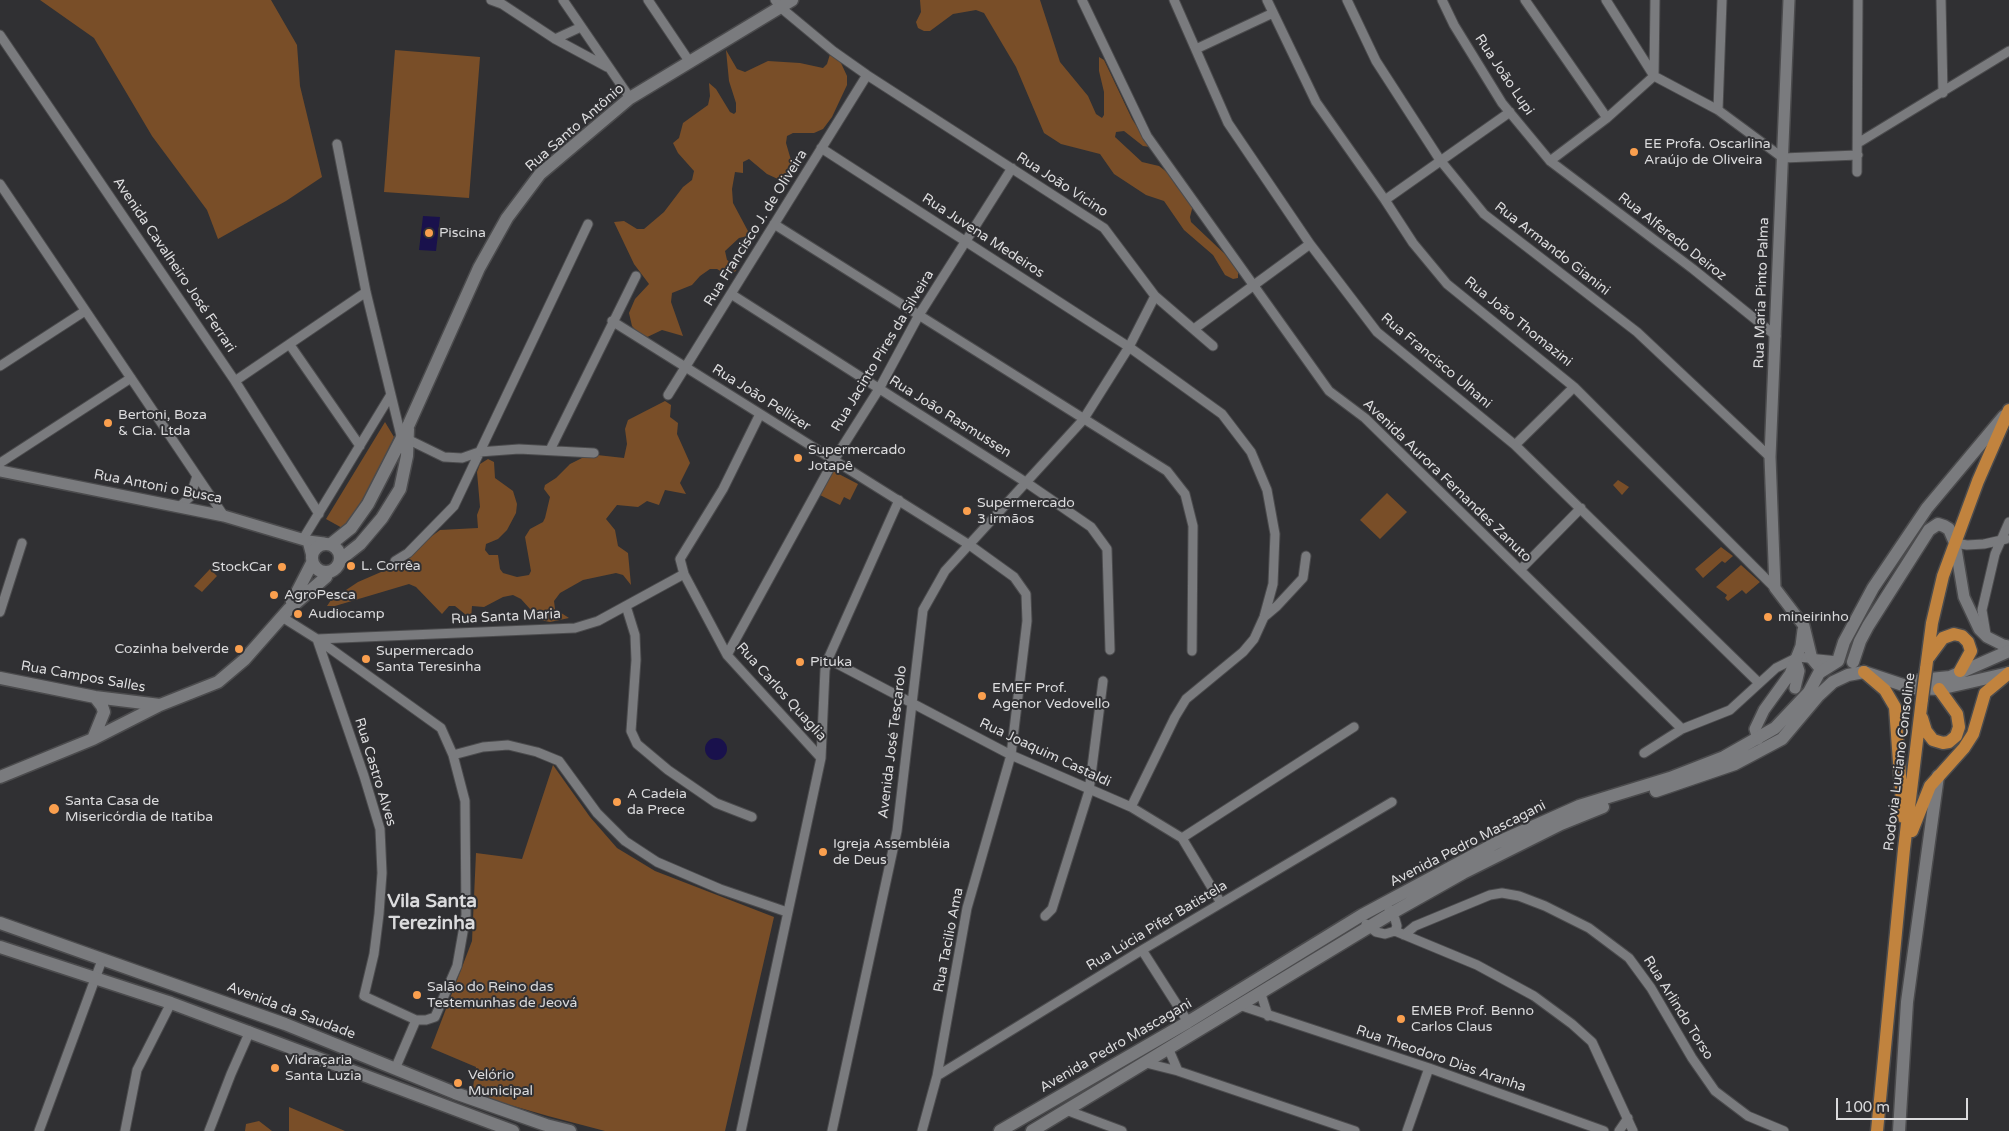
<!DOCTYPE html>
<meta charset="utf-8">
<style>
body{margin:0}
#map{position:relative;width:2009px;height:1131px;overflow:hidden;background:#303033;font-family:"Varela Round",sans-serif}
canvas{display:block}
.scale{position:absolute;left:1836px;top:1098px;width:132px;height:22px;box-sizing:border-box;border:2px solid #dbdbdd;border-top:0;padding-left:6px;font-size:15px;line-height:18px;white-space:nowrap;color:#dbdbdd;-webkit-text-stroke:4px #303033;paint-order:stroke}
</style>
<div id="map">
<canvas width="2009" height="1131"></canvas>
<div class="scale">100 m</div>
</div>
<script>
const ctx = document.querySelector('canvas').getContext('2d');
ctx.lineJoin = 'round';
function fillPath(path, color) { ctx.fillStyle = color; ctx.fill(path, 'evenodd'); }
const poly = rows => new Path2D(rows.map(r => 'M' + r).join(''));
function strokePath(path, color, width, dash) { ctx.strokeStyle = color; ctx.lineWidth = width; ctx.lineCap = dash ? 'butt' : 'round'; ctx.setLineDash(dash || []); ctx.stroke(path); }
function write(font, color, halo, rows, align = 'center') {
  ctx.font = font + ' "Varela Round",sans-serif'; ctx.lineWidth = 4; ctx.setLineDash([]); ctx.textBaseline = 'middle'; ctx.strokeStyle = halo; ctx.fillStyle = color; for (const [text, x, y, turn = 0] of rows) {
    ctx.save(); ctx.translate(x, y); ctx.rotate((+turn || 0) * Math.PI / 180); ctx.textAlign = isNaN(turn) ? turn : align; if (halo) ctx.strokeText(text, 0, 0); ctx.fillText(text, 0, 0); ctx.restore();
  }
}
const green = poly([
 [40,0,271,0,297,45,300,86,322,177,286,201,218,239,207,210,152,136,94,38],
 [920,0,1040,0,1060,62,1088,96,1096,114,1102,118,1104,115,1104,92,1099,71,1099,57,1104,60,1132,119,1150,147,1143,146,1124,131,1116,132,1115,137,1142,162,1159,166,1168,173,1177,187,1193,205,1190,217,1191,222,1228,257,1238,272,1238,278,1233,279,1225,275,1213,255,1184,230,1164,201,1146,195,1114,174,1100,154,1061,144,1044,133,1016,67,984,13,976,10,953,14,930,31,924,31,918,28,916,22,921,12],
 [838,49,843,53,841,63,847,76,847,85,832,117,823,129,814,133,793,133,787,136,786,143,793,167,788,179,780,180,767,174,749,159,743,162,743,173,735,172,732,189,733,203,749,233,748,236,739,238,725,251,727,260,737,266,736,271,727,275,717,269,710,269,700,276,692,285,672,293,671,302,683,336,662,330,643,339,632,326,629,313,635,299,649,284,634,264,614,222,624,221,637,229,644,229,664,212,683,187,692,180,694,171,678,153,673,143,679,138,683,123,708,105,710,96,709,83,716,89,730,112,734,114,736,112,736,103,729,81,726,50,737,69,745,72,768,61,800,63,823,68,827,64,831,51],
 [395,50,480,57,469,198,384,192],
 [665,401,671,405,670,417,678,423,677,434,690,463,680,483,686,494,665,490,659,505,647,501,638,507,617,505,606,519,615,530,618,546,628,553,631,585,623,575,616,573,583,580,560,593,554,601,555,609,569,618,550,622,540,620,521,599,513,595,503,597,484,607,472,606,471,619,455,606,449,606,442,614,416,587,409,584,335,606,327,606,331,600,358,582,388,569,440,530,478,528,477,515,480,507,477,472,480,464,488,459,494,462,495,478,513,491,517,504,516,513,507,530,498,539,486,544,485,550,489,555,498,555,500,569,503,573,517,577,529,575,531,571,525,537,530,529,543,522,545,518,550,497,544,489,545,485,556,478,570,464,584,457,597,455,624,458,627,444,625,429,628,420],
 [385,422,394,437,375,479,344,529,326,519],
 [833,471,858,484,850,500,844,497,840,505,820,495],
 [1618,480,1629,487,1622,495,1613,485],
 [1387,493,1407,512,1380,539,1360,520],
 [1721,547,1733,556,1725,563,1722,561,1703,578,1695,569],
 [1741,565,1760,582,1746,594,1742,590,1728,601,1725,598,1727,595,1716,587],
 [210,569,217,576,202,592,194,586],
 [553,765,590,817,617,848,655,871,774,917,725,1131,605,1131,548,1116,472,1094,476,1067,431,1048,472,941,476,853,522,859],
 [289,1107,345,1131,289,1131],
 [259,1121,272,1131,245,1131,246,1124]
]);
const water = poly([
 [423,216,440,217,436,251,419,250],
 '705 749a11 11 0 1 1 22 0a11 11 0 1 1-22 0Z'
]);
const minor = poly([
 [491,0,502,4,555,39,607,67],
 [563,0,630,98],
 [648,0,689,61],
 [775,0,780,7,833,51,867,75,1104,228,1155,296,1213,346],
 [1082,0,1147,136,1329,391,1365,418,1682,729],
 [1174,0,1228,123,1310,244,1377,332,1515,445,1759,683],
 [1267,0,1316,102,1385,200,1413,243,1447,284,1574,387,1775,588],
 [1347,0,1376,61,1440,160,1484,214,1637,332,1770,457],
 [1442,0,1454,25,1502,103,1550,161,1693,269,1776,336],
 [1525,0,1607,118],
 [1606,0,1654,76,1718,110,1783,158,1858,155],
 [1941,0,1943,93],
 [0,35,235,381,319,514],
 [555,39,581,27],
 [1196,49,1273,13],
 [1718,110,1722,0],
 [1858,143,2009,51],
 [337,144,366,292,401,436,444,457,462,458,479,452,519,449,594,453],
 [821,148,1129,347,1222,414,1251,452,1267,490,1275,534,1273,584,1264,617,1254,639,1243,652,1186,699,1175,717,1131,807],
 [1550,161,1607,118,1654,76,1655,0],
 [1857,172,1858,0],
 [0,184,224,516],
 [1385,200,1510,112],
 [774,224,1167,471,1185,494,1193,526,1192,651],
 [731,294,1027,483,1091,527,1107,549,1110,650],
 [612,321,971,546,1014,577,1026,594,1027,621,1011,755,967,908,937,1076,922,1131],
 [1194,329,1310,244],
 [290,345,360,446],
 [0,366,85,311],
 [235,381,366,292],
 [668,395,867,75],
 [1515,445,1574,387],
 [550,450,636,276],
 [0,463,131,378],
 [179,507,190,497,197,476],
 [303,539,390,396],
 [1955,543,1967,545,1984,544,2006,539],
 [395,561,408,553,454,506,588,224],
 [1520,570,1581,508],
 [626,606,635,635,636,660,631,731,637,744,668,770,716,803,752,817],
 [0,612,22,543],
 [282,617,317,639,441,728,453,755,465,801,466,915,457,966,435,1017,426,1020,416,1020,364,996,374,954,379,914,382,873,380,829,364,776,317,639],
 [1264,617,1277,606,1303,578,1306,556],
 [1986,634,1982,610,1995,554,2009,522],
 [317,639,575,628,598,621,684,574],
 [727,655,834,460,879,389,919,315,1012,168],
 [828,659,1011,755,1131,807,1182,838,1221,903],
 [1644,753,1682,729,1730,710,1776,668,1798,657,1838,661],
 [453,755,483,747,508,745,537,752,559,761,597,813,625,841,657,862,720,889,787,912],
 [821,758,825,670,828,659,899,500],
 [1182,838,1354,727],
 [1389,909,1395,919,1397,926,1395,931],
 [1045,916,1052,909,1089,791,1103,681],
 [1366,924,1376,932,1385,934,1395,931,1477,965,1534,996,1572,1024,1592,1042,1633,1131],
 [1404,935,1415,926,1490,895,1502,893,1519,896,1545,906,1589,928,1629,958,1651,988,1692,1058,1715,1091,1748,1116,1784,1131],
 [1142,950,1188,1022],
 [1261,994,1268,1016],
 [1242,1006,1429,1068,1604,1131],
 [1169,1050,1178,1071],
 [1146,1063,1178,1071,1355,1131],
 [395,1069,416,1020],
 [937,1076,1142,950,1392,802],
 [1066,1110,1122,1131],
 [39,1131,102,960],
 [125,1131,137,1070,171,1003],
 [209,1131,231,1074,250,1031],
 [741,1131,821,758,727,655,684,574,680,559,723,489,760,414],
 [832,1131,897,831,923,610,945,571,1083,420,1129,347,1155,296],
 [1407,1131,1429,1068],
 [1619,1131,1628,1118]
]);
const tertiary = poly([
 [1789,0,1770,457,1775,588,1804,626,1812,659,1822,671],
 [0,471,224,516,308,541,324,543],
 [308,541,312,556],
 [1955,543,1964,597,1979,629,1987,637,2003,645,2009,646],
 [1795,688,1799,671,1796,662],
 [1758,739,1755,729,1764,710,1790,674,1801,646,1803,630]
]);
const secondary = poly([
 '312 558a14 14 0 1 1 28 0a14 14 0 1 1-28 0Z',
 [331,544,351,528,368,504,409,424,479,268,507,218,540,174,630,98,792,0],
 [341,559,360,544,382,518,400,489,407,456,408,429],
 [292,602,312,563],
 [1853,662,1860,641,1868,626,1929,530,1938,524,1944,526,1949,529,1955,543],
 [0,678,95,697,160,705],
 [1920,680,1950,677,2009,651],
 [93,739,104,712,102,706,95,697],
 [0,777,93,739,160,705,218,682,244,660,289,609,326,577,328,572],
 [1656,791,1735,764,1782,739,1819,695,1833,682,1848,675,1864,672,1912,688,1939,689,2009,673],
 [0,923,285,1024,455,1093,546,1125,570,1131],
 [0,947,171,1003,513,1131],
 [1000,1131,1188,1022,1362,915,1496,843,1579,806,1670,778,1724,757,1775,728,1809,692,1819,673,1838,661,1844,642,1873,588,1927,508,2004,416],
 [1032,1131,1392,913,1463,873,1561,824,1603,807],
 [1899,1131,1907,1002,1938,776]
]);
const primary = poly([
 [1929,657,1943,638,1954,634,1962,636,1968,642,1971,651,1960,671],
 [1926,669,1932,623,1943,576,1978,481,2009,410],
 [1864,672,1885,690,1895,707,1903,817],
 [1922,718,1926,731,1933,740,1943,743,1949,742,1956,736,1959,727,1957,714,1939,689],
 [1912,831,1930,786,1964,748,1973,734,1985,693,2009,673],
 [1877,1131,1904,849,1922,699]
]);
const primaryBridge = poly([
 [1922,699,1926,669]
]);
const markers = [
 [1634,152,5,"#fa9f4e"],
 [429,233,5,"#fa9f4e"],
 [108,423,5,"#fa9f4e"],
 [798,458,5,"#fa9f4e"],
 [967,511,5,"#fa9f4e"],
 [351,566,5,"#fa9f4e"],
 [282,567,5,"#fa9f4e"],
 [274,595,5,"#fa9f4e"],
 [298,614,5,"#fa9f4e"],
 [1768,617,5,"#fa9f4e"],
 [239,649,5,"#fa9f4e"],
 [366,659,5,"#fa9f4e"],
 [800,662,5,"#fa9f4e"],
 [982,696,5,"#fa9f4e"],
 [617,802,5,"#fa9f4e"],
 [54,809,6,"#fa9f4e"],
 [823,852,5,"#fa9f4e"],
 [417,995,5,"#fa9f4e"],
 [1401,1019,5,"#fa9f4e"],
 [275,1068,5,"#fa9f4e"],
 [458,1083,5,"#fa9f4e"]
];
const streetNames = [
 ["Rua João Lupi",1504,75,56],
 ["Rua Santo Antônio",575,128,-41],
 ["Rua João Vicino",1062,185,33],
 ["Rua Francisco J. de Oliveira",756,228,-58],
 ["Rua Juvena Medeiros",983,236,33],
 ["Rua Alferedo Deiroz",1672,237,38],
 ["Rua Armando Gianini",1552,249,38],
 ["Avenida Cavalheiro José Ferrari",174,265,56],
 ["Rua Maria Pinto Palma",1762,293,-88],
 ["Rua João Thomazini",1518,322,39],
 ["Rua Jacinto Pires da Silveira",883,351,-59],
 ["Rua Francisco Ulhani",1436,361,40],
 ["Rua João Pellizer",761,398,32],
 ["Rua João Rasmussen",950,417,32],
 ["Avenida Aurora Fernandes Zanuto",1447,481,44],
 ["Rua Antoni o Busca",158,487,11],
 ["Rua Santa Maria",506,617,-3],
 ["Rua Campos Salles",83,677,10],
 ["Rua Carlos Quaglia",781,692,48],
 ["Avenida José Tescarolo",893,742,-83],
 ["Rua Joaquim Castaldi",1045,753,25],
 ["Rodovia Luciano Consoline",1900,762,-83],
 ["Rua Castro Alves",375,772,73],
 ["Avenida Pedro Mascagani",1468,844,-27],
 ["Rua Lúcia Pifer Batistela",1157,926,-31],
 ["Rua Tacilio Ama",949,940,-79],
 ["Rua Arlindo Torso",1678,1008,58],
 ["Avenida da Saudade",291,1011,21],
 ["Avenida Pedro Mascagani",1116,1046,-30],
 ["Rua Theodoro Dias Aranha",1441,1059,19]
];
const poiNames = [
 ["EE Profa. Oscarlina",1644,144],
 ["Araújo de Oliveira",1644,160],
 ["Piscina",439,233],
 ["Bertoni, Boza",118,415],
 ["& Cia. Ltda",118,431],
 ["Supermercado",808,450],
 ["Jotapê",808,466],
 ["Supermercado",977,503],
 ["3 irmãos",977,519],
 ["L. Corrêa",361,566],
 ["StockCar",272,567,"right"],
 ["AgroPesca",284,595],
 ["Audiocamp",308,614],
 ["mineirinho",1778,617],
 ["Cozinha belverde",229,649,"right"],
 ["Supermercado",376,651],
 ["Santa Teresinha",376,667],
 ["Pituka",810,662],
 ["EMEF Prof.",992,688],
 ["Agenor Vedovello",992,704],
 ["A Cadeia",627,794],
 ["da Prece",627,810],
 ["Santa Casa de",65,801],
 ["Misericórdia de Itatiba",65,817],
 ["Igreja Assembléia",833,844],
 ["de Deus",833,860],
 ["Salão do Reino das",427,987],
 ["Testemunhas de Jeová",427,1003],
 ["EMEB Prof. Benno",1411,1011],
 ["Carlos Claus",1411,1027],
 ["Vidraçaria",285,1060],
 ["Santa Luzia",285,1076],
 ["Velório",468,1075],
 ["Municipal",468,1091]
];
const districtNames = [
 ["Vila Santa",432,902],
 ["Terezinha",432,924]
];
fillPath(green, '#794e28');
fillPath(water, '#19114c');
strokePath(minor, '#4b4b4d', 11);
strokePath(tertiary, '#4b4b4d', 14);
strokePath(secondary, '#4b4b4d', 15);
strokePath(primary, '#4b4b4d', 15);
strokePath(minor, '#7a7b7e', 9);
strokePath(tertiary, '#7a7b7e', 11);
strokePath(secondary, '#7a7b7e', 12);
strokePath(primary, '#c1833e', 12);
strokePath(primaryBridge, '#4b4b4d', 15, []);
strokePath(primaryBridge, '#c1833e', 12);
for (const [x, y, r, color] of markers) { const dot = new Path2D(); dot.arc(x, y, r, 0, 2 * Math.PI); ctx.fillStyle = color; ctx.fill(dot); strokePath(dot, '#303033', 2); }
write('14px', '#dbdbdd', '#303033', streetNames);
write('14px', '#dbdbdd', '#303033', poiNames, 'left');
write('bold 19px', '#dbdbdd', '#303033', districtNames);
</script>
